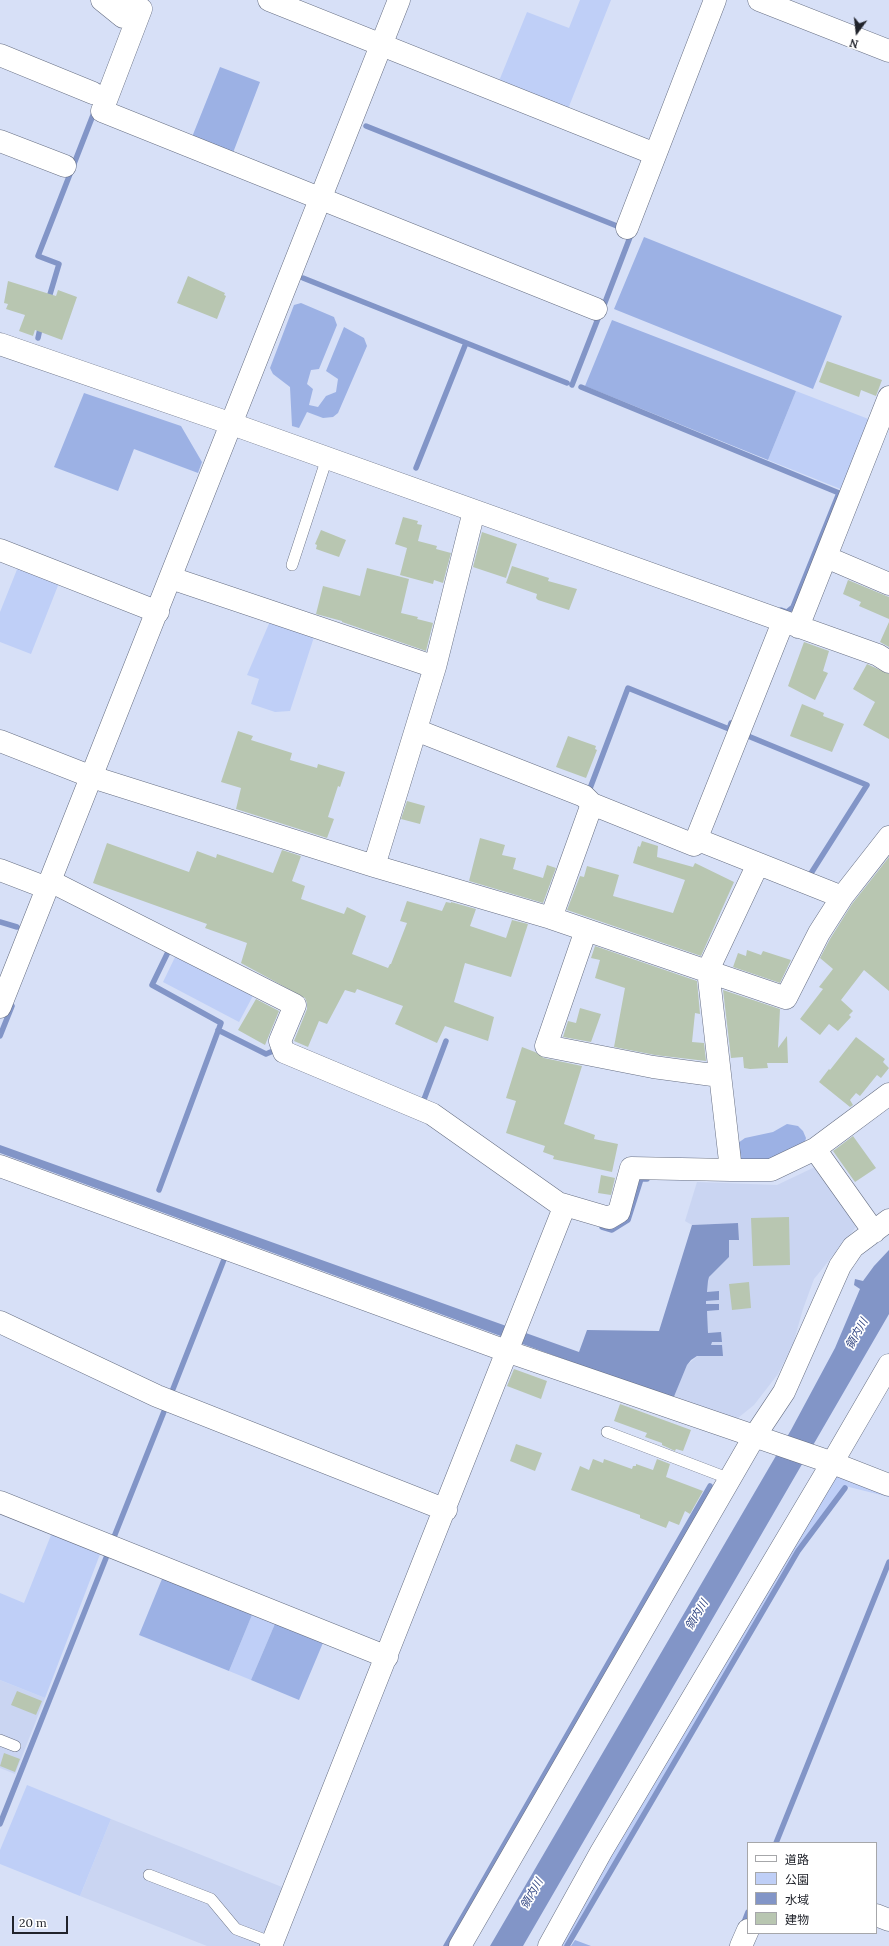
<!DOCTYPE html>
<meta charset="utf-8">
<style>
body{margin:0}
#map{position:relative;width:889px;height:1946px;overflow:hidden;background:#d7e0f7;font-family:Lora,"Noto Sans JP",serif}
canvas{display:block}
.legend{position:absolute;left:747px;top:1842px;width:130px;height:92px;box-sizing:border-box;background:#fff;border:1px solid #a6a7aa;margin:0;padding:5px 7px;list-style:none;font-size:12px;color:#20232b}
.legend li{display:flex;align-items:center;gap:8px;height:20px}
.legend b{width:20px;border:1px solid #a6a7aa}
.north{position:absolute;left:837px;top:12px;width:40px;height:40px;-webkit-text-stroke:3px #fff;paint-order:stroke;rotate:195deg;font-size:11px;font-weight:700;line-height:16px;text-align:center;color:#20232b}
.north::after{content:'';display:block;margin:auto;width:14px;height:18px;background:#20232b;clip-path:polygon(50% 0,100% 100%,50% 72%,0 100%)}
.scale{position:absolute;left:12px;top:1916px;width:56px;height:18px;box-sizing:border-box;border:2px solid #20232b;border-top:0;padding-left:5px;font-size:12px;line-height:14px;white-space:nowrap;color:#20232b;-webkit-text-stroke:3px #fff;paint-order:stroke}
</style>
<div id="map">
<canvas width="889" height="1946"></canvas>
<ul class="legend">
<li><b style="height:5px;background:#fff"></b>道路</li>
<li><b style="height:11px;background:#bfcff7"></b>公園</li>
<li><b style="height:11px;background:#8295c7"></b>水域</li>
<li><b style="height:11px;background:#b8c6b1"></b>建物</li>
</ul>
<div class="north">N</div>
<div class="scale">20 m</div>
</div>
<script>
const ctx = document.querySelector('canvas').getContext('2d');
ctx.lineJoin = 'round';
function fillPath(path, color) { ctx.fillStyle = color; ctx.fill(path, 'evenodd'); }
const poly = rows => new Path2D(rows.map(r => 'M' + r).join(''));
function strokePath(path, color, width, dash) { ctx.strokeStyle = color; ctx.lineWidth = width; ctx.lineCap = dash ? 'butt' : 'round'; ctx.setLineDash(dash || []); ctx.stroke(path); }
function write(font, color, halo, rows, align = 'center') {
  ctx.font = font + ' Lora,"Noto Sans JP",serif'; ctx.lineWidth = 3.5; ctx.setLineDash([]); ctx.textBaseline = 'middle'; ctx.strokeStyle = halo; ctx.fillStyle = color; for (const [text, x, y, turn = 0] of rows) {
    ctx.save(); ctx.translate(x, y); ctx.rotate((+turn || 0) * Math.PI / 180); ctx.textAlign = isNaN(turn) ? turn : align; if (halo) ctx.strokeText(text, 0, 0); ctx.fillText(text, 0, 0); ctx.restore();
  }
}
const built = poly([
 [817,1166,835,1190,856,1227,814,1279,803,1309,793,1344,778,1374,754,1405,733,1422,673,1399,687,1365,711,1345,708,1333,707,1311,719,1310,719,1304,706,1304,706,1301,719,1300,707,1292,708,1281,709,1277,729,1257,728,1240,739,1240,738,1223,692,1225,685,1221,697,1182,777,1185],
 [0,1680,45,1698,15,1774,0,1768],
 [111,1819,287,1889,265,1946,207,1946,80,1896]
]);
const green = poly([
 [580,0,611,0,566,114,497,86,527,12,569,28],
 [796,391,871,420,843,490,768,460],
 [20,562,61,578,31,654,0,642,0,612],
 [271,619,315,634,290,711,275,712,251,704,259,679,247,675],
 [177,953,255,992,239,1022,163,982],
 [839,1474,889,1491,889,1497,845,1486,797,1551,566,1946,555,1946,829,1481],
 [53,1530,102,1549,45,1698,0,1680,0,1593,24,1603],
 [254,1610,277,1619,251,1680,229,1671],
 [27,1785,111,1819,80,1896,0,1864,0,1850]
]);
const forest = poly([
 [220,67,260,82,231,158,190,142],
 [644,237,842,316,813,389,614,309],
 [301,303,334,317,337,325,319,369,311,370,307,384,313,389,309,405,318,407,326,396,336,392,338,379,326,371,344,327,364,338,367,346,338,413,333,417,323,418,307,412,299,428,292,426,290,387,273,374,270,368,294,305],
 [612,320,796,391,768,460,585,386],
 [84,393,181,426,202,462,198,473,134,449,118,491,54,467],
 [787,1124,798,1126,803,1131,806,1138,805,1142,771,1163,740,1160,738,1143,745,1138,773,1132],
 [164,1574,254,1610,229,1671,139,1635],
 [277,1619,325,1638,299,1700,251,1680],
 [575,1940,591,1946,571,1946]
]);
const water = poly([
 [0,1145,579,1352,587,1330,659,1331,692,1225,738,1223,739,1240,729,1240,729,1257,709,1277,708,1281,707,1292,719,1291,719,1300,706,1301,706,1304,719,1304,719,1310,707,1311,708,1333,721,1332,722,1342,712,1342,711,1345,722,1345,723,1356,697,1356,691,1360,687,1365,673,1399,0,1153],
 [889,1250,889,1314,523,1946,490,1946,791,1430,835,1348,860,1289,854,1285,855,1279,863,1281,874,1266]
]);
const stream = poly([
 [366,126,622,228],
 [303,278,567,383],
 [48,301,59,264,38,256,95,110],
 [604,305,632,232],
 [38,338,41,324],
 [572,385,599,316],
 [581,387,839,493,793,607,787,612,781,610],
 [416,468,466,343],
 [748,736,867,785,808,878],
 [589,791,628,688,729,729,731,723],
 [0,922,17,927],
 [218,1030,266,1054,273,1051],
 [0,1036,12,1006],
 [423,1102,446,1041],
 [159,1190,221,1023,152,985,169,950],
 [602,1227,612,1230,628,1220,641,1179,647,1179],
 [171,1394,225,1257],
 [114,1537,165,1409],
 [0,1824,108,1553],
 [776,1843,889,1562],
 [743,1925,748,1912],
 [446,1946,710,1486],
 [567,1946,798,1551,845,1488]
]);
const building = poly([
 [188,276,225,293,224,295,226,296,217,319,177,303],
 [8,281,56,296,58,290,77,297,62,340,35,330,33,336,19,331,25,315,6,309,8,304,4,303],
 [827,361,882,380,876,396,861,390,859,397,819,382],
 [403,517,418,521,417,524,422,525,418,541,437,546,436,549,451,553,443,583,434,580,433,584,400,575,407,548,395,544],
 [321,530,346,540,339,557,316,549,317,545,315,544],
 [482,532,517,544,506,578,473,567],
 [512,566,549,578,548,581,577,589,569,610,538,600,536,598,537,594,506,583],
 [367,568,409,579,401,613,418,617,417,619,433,623,426,651,342,622,342,621,316,614,323,586,360,596],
 [848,580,889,597,889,619,859,606,861,602,843,594],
 [889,622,889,647,880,642],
 [804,642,829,651,823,671,828,673,815,700,788,686],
 [867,664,889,674,889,739,863,725,875,702,853,689],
 [802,704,824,713,823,716,844,724,832,752,790,736],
 [238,731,253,736,251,740,292,753,290,760,317,768,318,764,345,772,340,787,338,786,328,817,334,819,327,838,236,809,241,788,221,782],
 [568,736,596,746,595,749,597,750,586,778,556,767],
 [407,801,425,806,420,824,401,819],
 [480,838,505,845,502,855,516,858,513,869,543,878,547,865,556,868,543,903,469,881],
 [642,841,658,846,657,857,693,867,695,863,734,882,701,956,567,910,580,876,584,877,587,866,619,875,613,896,673,913,685,880,633,863,638,846,640,847],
 [107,843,189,872,197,851,216,858,217,854,273,873,282,850,301,856,292,881,305,886,301,899,344,914,347,907,366,916,352,954,388,968,390,964,391,964,407,923,400,921,407,901,442,911,446,902,451,903,451,902,476,909,470,926,506,938,512,920,528,924,511,977,465,963,454,1002,494,1017,488,1041,445,1026,437,1043,395,1024,403,1006,357,989,355,993,345,990,327,1024,319,1021,308,1047,294,1041,307,1009,307,1003,305,998,241,963,247,943,205,928,207,924,93,883],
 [889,857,889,991,864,970,841,1000,853,1011,849,1015,851,1017,838,1031,829,1024,820,1035,800,1019,823,989,819,987,833,969,820,958,830,939,852,904],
 [595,946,697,981,700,1014,695,1013,692,1042,704,1043,706,1061,655,1055,614,1047,625,988,595,978,600,960,591,958],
 [747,950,761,955,763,951,791,960,780,983,733,967,738,953,746,956],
 [723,990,780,1009,778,1048,787,1036,788,1063,767,1063,768,1068,750,1069,744,1068,743,1057,731,1058],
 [256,999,279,1011,265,1045,238,1030],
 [580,1008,601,1014,591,1042,563,1037,568,1021,576,1023],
 [856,1037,885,1059,883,1062,889,1068,881,1078,877,1075,860,1096,856,1093,850,1100,853,1105,850,1107,819,1082,829,1069,830,1070],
 [522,1047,535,1052,544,1058,582,1066,564,1124,595,1135,594,1139,618,1144,612,1172,553,1159,554,1156,543,1152,545,1146,506,1133,516,1101,506,1098],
 [853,1136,876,1168,855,1182,833,1151],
 [601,1175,615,1178,611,1195,598,1193],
 [789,1217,790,1265,753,1266,751,1218],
 [749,1282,751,1308,732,1310,729,1284],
 [514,1369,547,1381,541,1399,507,1386],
 [620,1404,691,1430,683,1451,676,1449,675,1451,662,1445,662,1443,645,1437,647,1433,614,1421],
 [516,1444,542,1453,535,1471,510,1461],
 [593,1459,603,1463,604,1459,632,1469,633,1466,636,1466,636,1464,653,1470,657,1459,670,1464,666,1477,703,1491,690,1514,685,1511,679,1525,669,1521,666,1528,640,1518,640,1515,571,1490,580,1466,589,1470],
 [17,1691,42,1701,36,1715,11,1705],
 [4,1753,20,1759,15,1772,0,1766]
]);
const service = poly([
 [292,565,327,458],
 [607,1432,730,1479],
 [0,1740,15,1746],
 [149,1875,211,1899,236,1929,273,1943]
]);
const minor = poly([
 [102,0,123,17],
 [130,0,141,9,102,111,596,309],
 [269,0,655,154],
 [759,0,889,51],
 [0,55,93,93],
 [0,141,65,166],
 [627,228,715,0],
 [0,344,232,424,878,655,889,662],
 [0,550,158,612],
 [826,557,889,584],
 [171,578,435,667],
 [798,627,889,397],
 [416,730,584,796,592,804],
 [0,741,92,777,374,866,551,918,786,998,819,933,842,897,889,837],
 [696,839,842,897],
 [758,864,708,970,731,1170,771,1170,815,1149,889,1094],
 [374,866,435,667,474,511],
 [0,870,47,888],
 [50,881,295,1005,280,1041,284,1052,432,1114,558,1203,609,1218,619,1212,631,1168,731,1170],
 [551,918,592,804,694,845,783,622],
 [586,930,546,1046,653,1067,720,1076],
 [815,1149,874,1232],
 [0,1166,509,1352,830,1462,889,1485],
 [0,1322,157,1396,446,1510],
 [0,1502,387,1657],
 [876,1915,889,1920],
 [271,1946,565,1205],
 [460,1946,754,1437,784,1392,840,1266,853,1247,889,1220],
 [549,1946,601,1852,832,1463,889,1365],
 [741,1946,748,1930]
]);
const tertiary = poly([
 [0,1007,399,0]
]);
const waterNames = [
 ["領内川",857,1334,-61],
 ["領内川",697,1615,-59],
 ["領内川",532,1894,-60]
];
fillPath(built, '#cad5f2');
fillPath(green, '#bfcff7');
fillPath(forest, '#9cb1e4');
fillPath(water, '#8295c7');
strokePath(stream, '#8295c7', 5.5);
fillPath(building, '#b8c6b1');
strokePath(service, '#676f83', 12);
strokePath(minor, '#676f83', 23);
strokePath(tertiary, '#676f83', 23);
strokePath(service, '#fff', 11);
strokePath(minor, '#fff', 22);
strokePath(tertiary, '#fff', 22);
write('italic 11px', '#2d4280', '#fff', waterNames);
</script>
